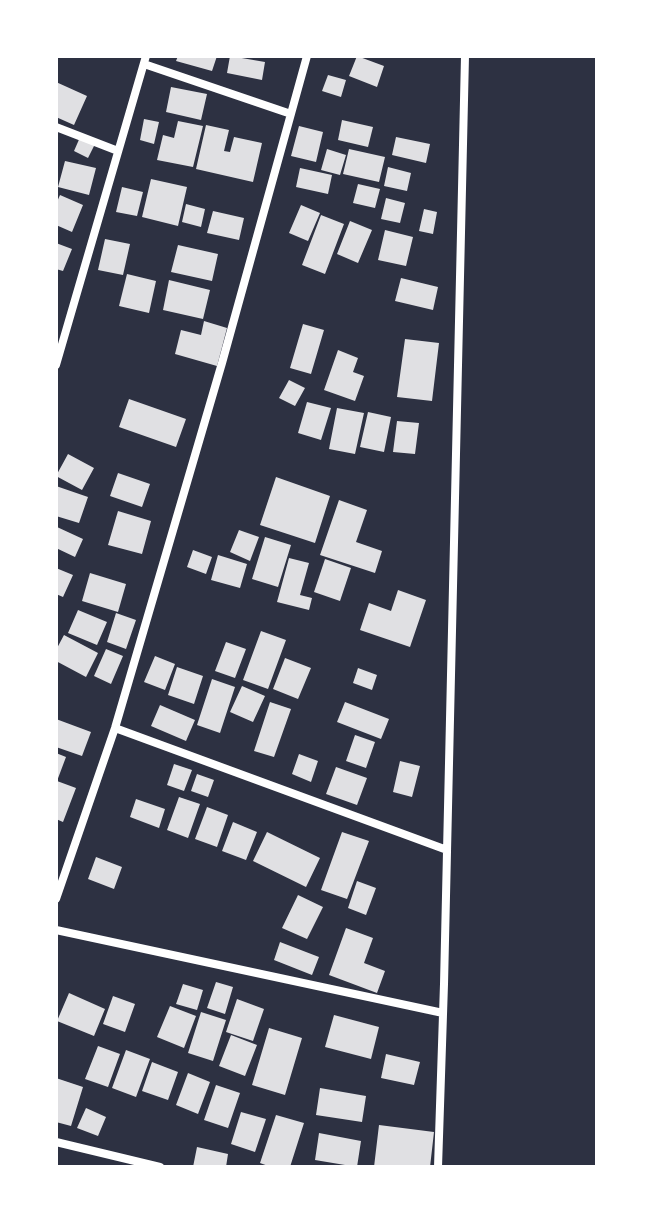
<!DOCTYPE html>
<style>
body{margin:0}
#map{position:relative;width:653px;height:1223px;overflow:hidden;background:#2d3142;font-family:"Zilla Slab",serif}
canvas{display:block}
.frame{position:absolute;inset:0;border:58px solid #fff;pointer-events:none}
</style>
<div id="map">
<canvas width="653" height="1223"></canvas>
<div class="frame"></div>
</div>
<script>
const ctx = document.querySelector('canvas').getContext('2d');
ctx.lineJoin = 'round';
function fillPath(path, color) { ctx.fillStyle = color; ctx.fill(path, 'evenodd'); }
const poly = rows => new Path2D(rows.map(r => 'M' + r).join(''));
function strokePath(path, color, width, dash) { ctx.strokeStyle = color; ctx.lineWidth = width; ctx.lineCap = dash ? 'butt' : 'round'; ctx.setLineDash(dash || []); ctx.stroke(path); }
const building = poly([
 [178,56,217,56,212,71,176,61],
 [230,56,265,62,262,80,227,73],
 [357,56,384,66,377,87,349,76],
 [328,75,346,80,341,97,322,91],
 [56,82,87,96,74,125,56,117],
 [171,87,207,94,201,120,166,112],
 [144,119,159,122,154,144,140,140],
 [342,120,373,127,368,147,338,140],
 [178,121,203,126,193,167,157,160,163,135,174,138],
 [206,125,229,130,224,151,230,152,234,137,262,143,253,182,196,169],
 [299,126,323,132,316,162,291,156],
 [81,135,96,142,88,158,74,151],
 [396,137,430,144,426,163,392,155],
 [327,149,346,155,340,175,321,170],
 [349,149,385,157,379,182,343,174],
 [65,161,96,168,89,195,58,187],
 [388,167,411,173,407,191,384,186],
 [300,168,332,175,328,194,296,187],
 [151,179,187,187,178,226,142,217],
 [358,184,380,189,375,208,353,203],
 [122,187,143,192,137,216,116,212],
 [60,195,83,205,72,232,56,225,56,204],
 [386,198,405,203,400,223,381,219],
 [186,204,205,209,201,227,182,222],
 [301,205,320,213,308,241,289,233],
 [424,209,437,212,433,234,419,231],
 [213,211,244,218,239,240,207,233],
 [321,215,344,224,325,274,302,265],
 [350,221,372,230,358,263,337,254],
 [385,230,413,237,406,266,378,260],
 [105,239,130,244,123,275,98,270],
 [56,243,72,249,63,271,56,269],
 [178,245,218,254,212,281,171,272],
 [127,274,156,281,149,313,119,306],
 [401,278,438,287,433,310,395,301],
 [169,280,210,290,203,319,163,310],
 [204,321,227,328,217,366,175,354,181,330,201,335],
 [303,324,324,330,311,374,290,368],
 [405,339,439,343,432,401,397,397],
 [338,350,358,358,353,372,364,376,355,401,324,390],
 [289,380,305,388,295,406,279,398],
 [129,399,186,419,176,447,119,427],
 [307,402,331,408,321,440,298,433],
 [337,408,364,413,355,454,329,449],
 [368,412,391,417,384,452,360,447],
 [397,421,419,423,415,454,393,452],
 [68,454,94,468,82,490,56,476],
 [118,473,150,484,142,507,110,496],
 [276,477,330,496,315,543,260,525],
 [56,486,88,497,79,523,56,516],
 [339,500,367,510,356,542,382,551,375,573,320,555],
 [118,511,151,521,142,554,108,545],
 [57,527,83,539,75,557,56,548],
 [239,530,259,537,250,561,230,552],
 [265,537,291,545,278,587,252,579],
 [193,550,212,557,206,574,187,567],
 [218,555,247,564,240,588,211,580],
 [289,558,309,563,300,595,312,598,309,610,277,602],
 [325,559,351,568,340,601,314,592],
 [56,568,73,575,63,597,56,594],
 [90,573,126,584,118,612,82,601],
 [398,590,426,600,410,647,360,630,369,603,391,611],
 [78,610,107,622,97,645,68,633],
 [116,613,136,620,126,649,107,642],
 [261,631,286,640,268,689,243,680],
 [64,635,98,653,86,677,56,661,56,650],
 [226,642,246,649,235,678,215,671],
 [106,649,123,656,111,684,94,676],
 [155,656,175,664,165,690,144,682],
 [285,658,311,668,298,699,273,689],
 [177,667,203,676,194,704,168,695],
 [358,668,377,675,372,690,353,683],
 [212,679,235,687,220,733,197,725],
 [242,686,265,696,253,722,230,712],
 [270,702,291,709,274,757,254,751],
 [345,702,389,719,381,739,337,722],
 [160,705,195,720,186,741,151,726],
 [56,719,91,732,82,756,56,747],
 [355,735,375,742,366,768,346,761],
 [56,753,66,757,57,781,76,788,63,822,56,819],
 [299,754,318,761,311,782,292,774],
 [400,761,420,766,412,797,393,792],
 [174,764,192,770,184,791,167,785],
 [336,767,367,778,357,805,326,794],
 [197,774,214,780,208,797,191,791],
 [179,797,200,804,188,838,167,830],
 [136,799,165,809,159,828,130,817],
 [207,807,228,815,217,847,195,839],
 [233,822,257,832,246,860,222,851],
 [267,832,320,858,306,887,253,861],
 [342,832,369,841,347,899,321,890],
 [96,857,122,867,114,889,88,879],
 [357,881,376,888,366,915,348,908],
 [298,895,323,907,307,939,282,928],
 [346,928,373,938,364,963,385,971,377,993,329,975],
 [280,942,319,957,312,975,274,960],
 [216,982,233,987,225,1014,207,1008],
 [183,984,203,990,197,1010,176,1004],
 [69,993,105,1009,94,1036,57,1021],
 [113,996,135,1004,125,1032,103,1024],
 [237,999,264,1009,253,1041,226,1032],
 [170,1006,196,1016,184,1048,157,1037],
 [201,1012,226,1020,213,1061,188,1053],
 [334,1015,379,1027,371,1059,325,1047],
 [269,1028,302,1038,285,1095,252,1085],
 [231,1035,257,1045,245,1076,219,1066],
 [98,1046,120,1054,108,1087,85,1079],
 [126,1050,150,1059,136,1097,112,1088],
 [386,1054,420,1062,414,1085,381,1078],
 [152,1062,178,1072,168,1100,142,1091],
 [188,1073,210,1082,198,1114,176,1105],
 [56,1078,83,1087,71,1126,56,1122],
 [216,1085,240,1093,228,1128,204,1120],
 [320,1088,366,1096,362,1122,316,1115],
 [86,1108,106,1117,98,1136,77,1128],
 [241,1112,266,1119,255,1152,231,1144],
 [276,1115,304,1123,290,1167,271,1167,260,1163],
 [379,1125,434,1132,430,1167,374,1167],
 [319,1133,361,1141,357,1167,315,1160],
 [197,1147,228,1154,226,1167,193,1167]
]);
const minor = poly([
 [144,64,291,114],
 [56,127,118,151],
 [56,365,146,56],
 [115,728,447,850],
 [56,899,115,728,222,363,307,56],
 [56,930,443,1013],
 [56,1142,160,1167],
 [438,1167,444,984,465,56]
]);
fillPath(building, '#e0e0e3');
strokePath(minor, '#fff', 8);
</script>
